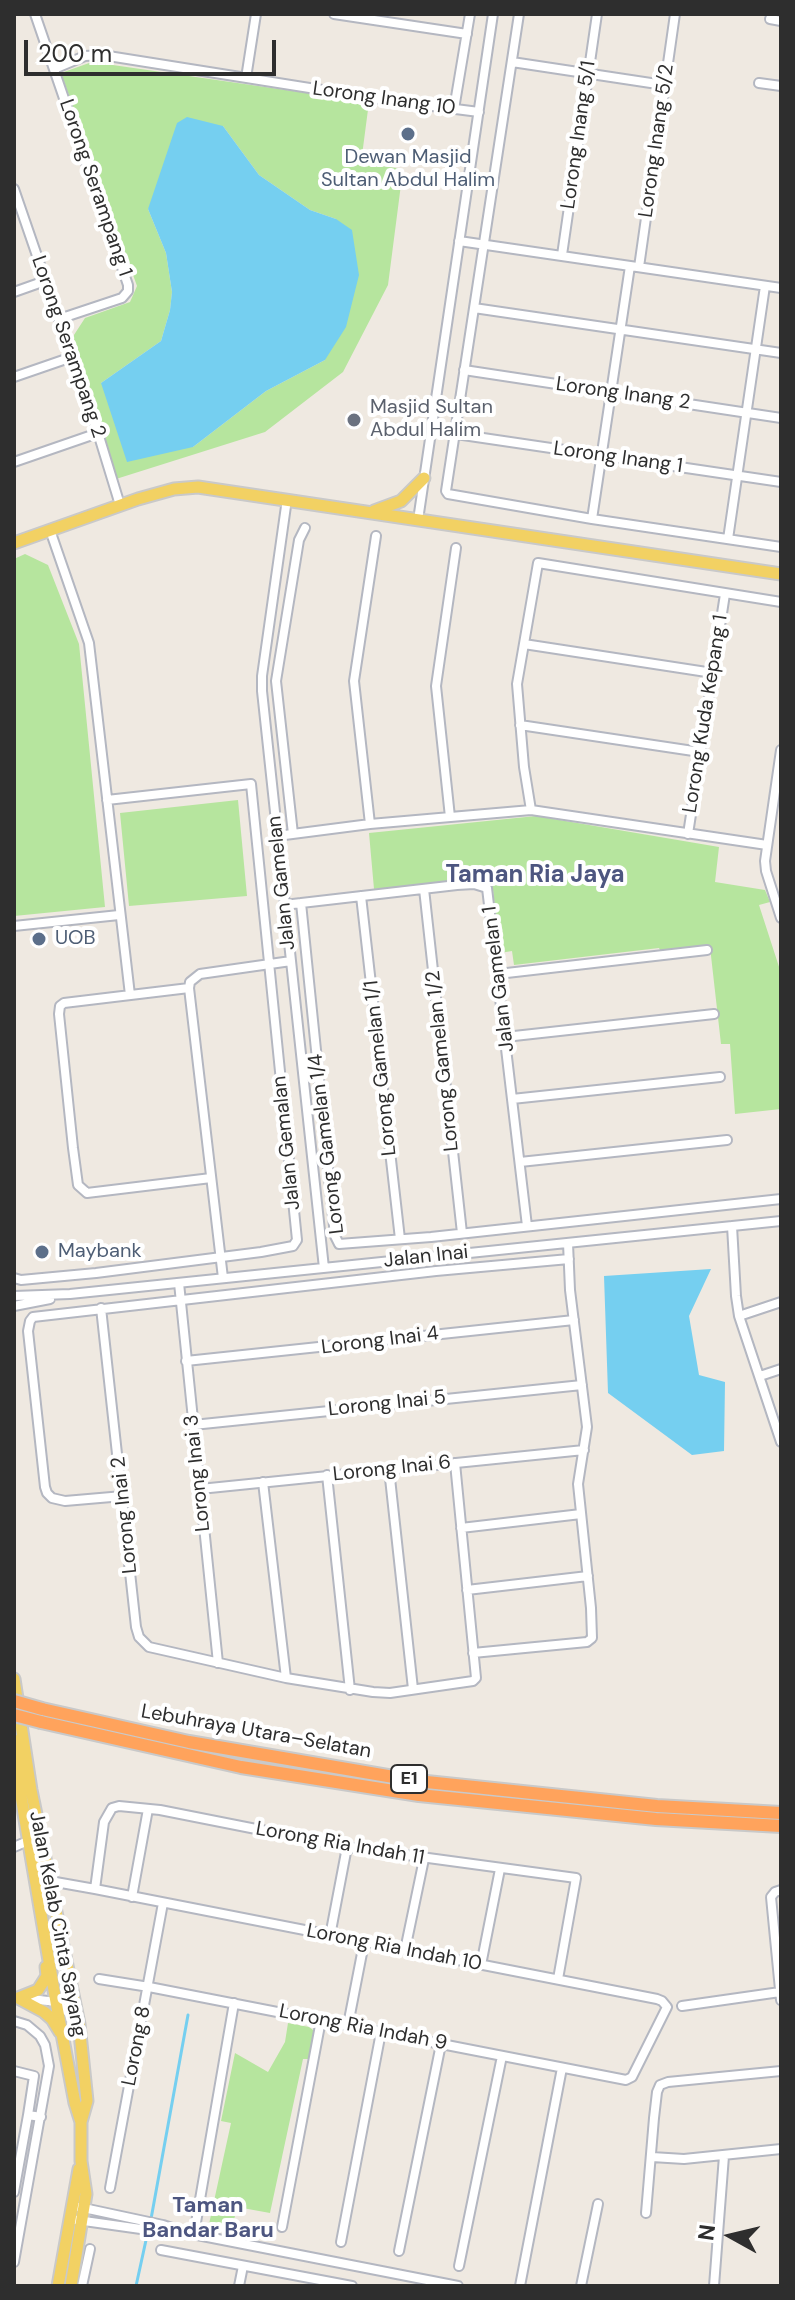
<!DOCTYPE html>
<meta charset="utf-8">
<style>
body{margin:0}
#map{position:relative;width:795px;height:2300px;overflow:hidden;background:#efe9e1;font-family:"DM Sans",sans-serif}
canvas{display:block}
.frame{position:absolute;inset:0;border:16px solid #2e2e2e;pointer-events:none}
.north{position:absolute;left:691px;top:2196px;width:80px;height:80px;-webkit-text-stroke:6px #fff;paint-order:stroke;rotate:278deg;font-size:22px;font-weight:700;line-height:32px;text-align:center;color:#2e2e2e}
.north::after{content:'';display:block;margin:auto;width:28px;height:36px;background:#2e2e2e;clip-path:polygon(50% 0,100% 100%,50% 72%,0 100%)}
.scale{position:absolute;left:24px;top:40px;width:252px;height:36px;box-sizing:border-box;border:4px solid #2e2e2e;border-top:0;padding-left:10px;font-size:24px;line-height:28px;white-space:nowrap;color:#2e2e2e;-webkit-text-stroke:6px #fff;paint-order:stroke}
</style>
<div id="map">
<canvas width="795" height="2300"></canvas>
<div class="frame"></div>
<div class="north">N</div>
<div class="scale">200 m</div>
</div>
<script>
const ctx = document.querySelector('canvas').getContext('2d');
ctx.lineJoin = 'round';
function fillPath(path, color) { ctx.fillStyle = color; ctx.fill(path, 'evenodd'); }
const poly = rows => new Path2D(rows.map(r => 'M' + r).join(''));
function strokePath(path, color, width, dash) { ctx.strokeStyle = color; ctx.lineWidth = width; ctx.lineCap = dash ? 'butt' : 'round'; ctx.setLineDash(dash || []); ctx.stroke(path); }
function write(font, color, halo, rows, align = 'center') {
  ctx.font = font + ' "DM Sans",sans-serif'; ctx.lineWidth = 8; ctx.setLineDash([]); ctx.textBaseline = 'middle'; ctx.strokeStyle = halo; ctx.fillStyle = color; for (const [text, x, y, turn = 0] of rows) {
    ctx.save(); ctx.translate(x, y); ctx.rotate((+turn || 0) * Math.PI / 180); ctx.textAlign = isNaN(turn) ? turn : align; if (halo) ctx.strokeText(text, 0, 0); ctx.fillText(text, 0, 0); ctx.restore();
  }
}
const green = poly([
 [92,62,369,102,361,163,403,169,388,285,343,372,265,432,116,479,72,338,85,318,130,302,137,286,61,73],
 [223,126,259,175,310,210,336,219,325,360,266,391,193,447,101,383,161,341,170,310,172,292,166,253,148,209],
 [25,554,48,565,79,644,105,907,14,916,14,559],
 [238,800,247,896,129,906,120,813],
 [536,816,719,847,715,882,765,890,770,902,759,905,781,973,781,1109,735,1114,730,1044,721,1044,710,947,661,952,659,948,514,965,512,951,500,953,493,890,483,880,374,889,369,833],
 [288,2023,309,2027,313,2030,314,2037,310,2059,303,2059,270,2213,237,2207,232,2229,209,2224,231,2123,221,2121,235,2053,268,2072,285,2042]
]);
const water = poly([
 [187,117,223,126,259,175,310,210,336,219,352,230,359,275,346,327,325,360,266,391,193,447,127,462,101,383,161,341,170,310,172,292,166,253,148,209,177,123],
 [711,1269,689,1316,699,1375,725,1382,724,1451,692,1455,608,1393,604,1276]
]);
const stream = poly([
 [151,2219,188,2015],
 [136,2286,148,2231]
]);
const minor = poly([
 [35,14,128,285,128,291,122,298,59,319],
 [334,14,467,34],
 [519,14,446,491,448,494,592,519,781,547],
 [770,19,781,21],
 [512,62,664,85],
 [54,69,85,56,102,55,385,100,479,112],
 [246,78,256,14],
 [759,83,781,86],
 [454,109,470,14],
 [14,189,98,433,120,505],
 [459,241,781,288],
 [562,255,597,14],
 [639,267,675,14],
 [14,292,45,281],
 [474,308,781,353],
 [464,370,781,418],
 [14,377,72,357],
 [456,434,781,482],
 [14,462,98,433],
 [287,499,262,676,262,691,324,1268],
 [592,519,630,266],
 [418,520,493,14],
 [50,530,89,643,130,995],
 [728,539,765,286],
 [524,644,713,673],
 [520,725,700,752],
 [781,750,765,861,766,871,781,918],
 [531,810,524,767,517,684,538,563,781,602],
 [450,817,436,686,456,548],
 [370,824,354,681,376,536],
 [293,834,276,681,299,540,305,528],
 [688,834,725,594],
 [277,836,370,824,531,810,767,845],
 [424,889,462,1233],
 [361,896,400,1239],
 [301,903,335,1236,339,1244,431,1237,781,1199],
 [284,905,457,885,474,884,487,888,527,1226],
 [14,926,119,915],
 [498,974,707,950],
 [189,988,64,1003,60,1006,59,1014,73,1148,78,1185,87,1193,211,1178],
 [505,1037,714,1014],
 [512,1099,720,1077],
 [520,1162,727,1140],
 [732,1226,736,1296,739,1316,781,1442],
 [14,1278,21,1280,96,1273,261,1252,293,1246,297,1240,251,784,107,800],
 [223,1278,189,988,190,982,200,974,291,961],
 [179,1283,218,1663],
 [14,1296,70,1294,781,1221],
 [14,1306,50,1299],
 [101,1308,136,1627,139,1637,149,1647,286,1678,373,1692,390,1693,473,1681,476,1678,455,1463],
 [739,1316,781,1302],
 [186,1361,574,1320],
 [760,1376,781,1369],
 [193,1425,582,1385],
 [389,1469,413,1689],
 [327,1475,350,1690],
 [263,1482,286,1678],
 [200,1489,584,1450],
 [123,1496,65,1501,52,1498,47,1493,45,1487,28,1331,30,1321,33,1317,436,1271,569,1259],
 [461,1528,581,1514],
 [467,1590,588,1576],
 [473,1653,587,1642,592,1638,591,1608,578,1484,587,1427,570,1290,568,1243],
 [14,1847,28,1841],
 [36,1884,50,1881,95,1889,657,1999,662,2001,667,2007,632,2077,626,2080,149,1987,99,1979],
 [95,1889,104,1822,112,1808,119,1806,160,1810,347,1847,576,1878,558,1979],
 [781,1890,775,1892,771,1897,781,2000],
 [132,1897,148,1809],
 [330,1936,347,1847],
 [405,1950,424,1859],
 [481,1965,500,1869],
 [23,1998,56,2002,78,2021],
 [682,2006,780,1992],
 [14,2021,27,2025,40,2036,45,2045,49,2066,14,2262],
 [348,2025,364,1943],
 [14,2071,34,2076,28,2115],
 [652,2157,684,2159,781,2149],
 [110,2188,163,1903],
 [14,2192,28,2115,41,2117],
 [79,2207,163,2225,187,2233,458,2286],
 [646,2213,654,2118,657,2092,660,2085,668,2082,781,2071],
 [70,2219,162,2232,178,2233],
 [282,2227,321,2020],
 [194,2234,234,2003],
 [341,2242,381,2032],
 [161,2250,352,2286],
 [399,2251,441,2044],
 [459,2266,502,2056],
 [82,2286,90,2249],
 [239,2286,243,2266],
 [520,2286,562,2068],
 [581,2286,598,2204],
 [714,2286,724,2156]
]);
const major = poly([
 [374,511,401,501,424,478],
 [14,543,138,499,174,489,198,487,781,574],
 [14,1679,31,1790,79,2024,87,2101,81,2122],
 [14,1740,21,1796,56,2002,75,2103,81,2122,81,2161,86,2194,71,2286],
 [18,1998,38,1990,47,1976,46,1967],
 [18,1998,44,2012,52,2019,60,2032],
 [58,2286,79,2169]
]);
const highway = poly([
 [42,1709,189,1742,417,1781,657,1806,781,1813],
 [41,1722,241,1767,419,1795,656,1819,781,1826]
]);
const highwayBridge = poly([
 [14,1701,42,1709],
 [14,1715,41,1722]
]);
const markers = [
 [408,134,8,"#5c6f8a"],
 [354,420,8,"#6b7280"],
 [39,939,8,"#5c6f8a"],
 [42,1252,8,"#5c6f8a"]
];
const shields = [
 [409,1779,36]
];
const shieldNames = [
 ["E1",409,1779]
];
const streetNames = [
 ["Lorong Inang 10",384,99,8],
 ["Lorong Inang 5/1",579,135,-82],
 ["Lorong Inang 5/2",657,141,-82],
 ["Lorong Serampang 1",95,188,71],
 ["Lorong Serampang 2",68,347,71],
 ["Lorong Inang 2",623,394,8],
 ["Lorong Inang 1",618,458,8],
 ["Lorong Kuda Kepang 1",706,714,-81],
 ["Jalan Gamelan",282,883,-96],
 ["Jalan Gamelan 1",499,979,-97],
 ["Lorong Gamelan 1/2",443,1061,-96],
 ["Lorong Gamelan 1/1",381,1068,-96],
 ["Jalan Gemalan",287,1143,-96],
 ["Lorong Gamelan 1/4",327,1144,-97],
 ["Jalan Inai",426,1257,-6],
 ["Lorong Inai 4",380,1341,-7],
 ["Lorong Inai 5",387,1404,-6],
 ["Lorong Inai 6",392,1469,-6],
 ["Lorong Inai 3",198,1473,-96],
 ["Lorong Inai 2",125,1515,-96],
 ["Lebuhraya Utara–Selatan",256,1732,10],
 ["Lorong Ria Indah 11",340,1844,10],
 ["Jalan Kelab Cinta Sayang",57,1924,79],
 ["Lorong Ria Indah 10",394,1948,11],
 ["Lorong Ria Indah 9",363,2028,11],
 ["Lorong 8",137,2046,-79]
];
const serviceNames = [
 ["Dewan Masjid",408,158,"center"],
 ["Sultan Abdul Halim",408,181,"center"],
 ["UOB",55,939],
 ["Maybank",58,1252]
];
const worshipNames = [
 ["Masjid Sultan",370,408],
 ["Abdul Halim",370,431]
];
const neighbourhoodNames = [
 ["Taman",208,2206],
 ["Bandar Baru",208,2231]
];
const quarterNames = [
 ["Taman Ria Jaya",535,876]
];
fillPath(green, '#b6e59e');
fillPath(water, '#75cff0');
strokePath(stream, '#75cff0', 3);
strokePath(minor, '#b4b7c1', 12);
strokePath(major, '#c9c9c9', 15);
strokePath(highway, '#c9c9c9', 16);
strokePath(minor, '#fff', 8);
strokePath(major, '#f2d163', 11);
strokePath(highway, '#ffa35c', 12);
strokePath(highwayBridge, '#c9c9c9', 16, []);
strokePath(highwayBridge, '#ffa35c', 12);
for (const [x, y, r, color] of markers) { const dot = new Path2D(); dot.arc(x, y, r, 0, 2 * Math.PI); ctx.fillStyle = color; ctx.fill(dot); strokePath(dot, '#fff', 3); }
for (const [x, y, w] of shields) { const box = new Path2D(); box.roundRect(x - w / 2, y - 14, w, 28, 6); ctx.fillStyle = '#fff'; ctx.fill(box); strokePath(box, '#2e2e2e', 2); }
write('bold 18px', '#2e2e2e', null, shieldNames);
write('20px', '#2e2e2e', '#fff', streetNames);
write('20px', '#4e5e75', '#fff', serviceNames, 'left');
write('20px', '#5b616d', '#fff', worshipNames, 'left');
write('bold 22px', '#4d5680', '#fff', neighbourhoodNames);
write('bold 24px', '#4d5680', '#fff', quarterNames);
</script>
